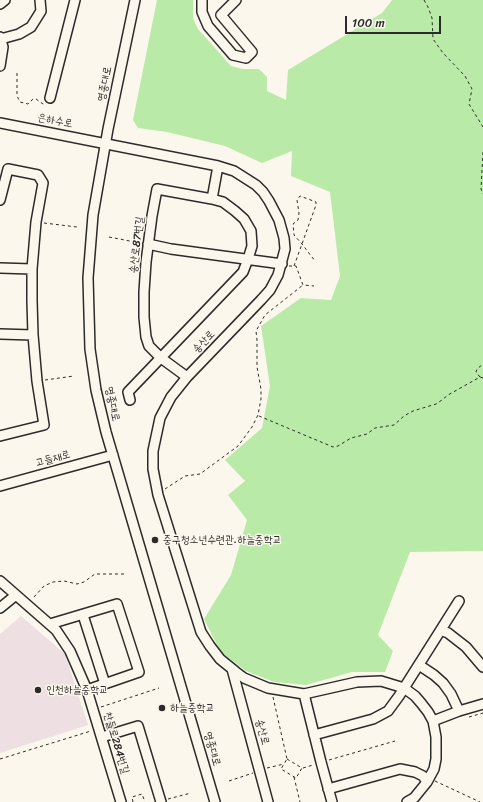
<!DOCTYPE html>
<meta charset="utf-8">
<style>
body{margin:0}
#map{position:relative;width:483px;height:802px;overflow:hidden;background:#fbf7ec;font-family:Sriracha,sans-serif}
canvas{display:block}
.scale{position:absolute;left:345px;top:16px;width:96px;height:18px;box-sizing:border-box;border:2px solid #2b2b2b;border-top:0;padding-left:5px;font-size:12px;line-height:14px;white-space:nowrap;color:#2b2b2b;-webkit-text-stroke:3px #fbf7ec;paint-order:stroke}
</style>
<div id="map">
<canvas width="483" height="802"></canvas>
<div class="scale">100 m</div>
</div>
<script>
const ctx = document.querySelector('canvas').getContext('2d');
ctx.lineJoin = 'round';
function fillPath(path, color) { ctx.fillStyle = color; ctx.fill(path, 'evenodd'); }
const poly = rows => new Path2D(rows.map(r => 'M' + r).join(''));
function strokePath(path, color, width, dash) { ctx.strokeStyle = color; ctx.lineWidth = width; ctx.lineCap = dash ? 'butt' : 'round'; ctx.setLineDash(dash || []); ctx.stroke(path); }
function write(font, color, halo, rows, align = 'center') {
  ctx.font = font + ' Sriracha,"Poor Story",sans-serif'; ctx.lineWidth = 3; ctx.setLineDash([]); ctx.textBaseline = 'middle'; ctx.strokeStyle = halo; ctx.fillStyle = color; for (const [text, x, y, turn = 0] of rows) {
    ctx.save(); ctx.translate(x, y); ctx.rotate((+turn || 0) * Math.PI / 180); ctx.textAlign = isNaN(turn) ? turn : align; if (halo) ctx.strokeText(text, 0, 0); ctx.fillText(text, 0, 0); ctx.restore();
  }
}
const built = poly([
 [21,616,65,654,88,725,0,753,0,634]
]);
const green = poly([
 [157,0,193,0,193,18,198,29,231,66,243,69,259,69,267,77,267,91,286,100,288,70,382,13,392,0,483,0,483,551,410,552,378,635,393,651,385,672,352,672,306,685,274,682,246,671,220,651,204,619,231,575,247,520,228,495,245,481,225,460,262,428,270,386,261,326,301,298,331,300,340,276,330,192,291,176,292,151,262,163,225,146,167,132,138,128,133,120]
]);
const path = poly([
 [424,0,428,7,432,18,433,39,443,53,465,76,472,89,469,104,483,127],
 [17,73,17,96,20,102,28,104,33,99,36,99,43,104,44,104],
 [483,152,481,189,483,194],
 [44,223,77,227],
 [109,237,140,243],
 [289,266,296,266,303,285,314,286],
 [294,266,302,244,316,205,316,202,300,196,297,200,299,213,298,220,293,224,294,235,302,244,315,261],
 [480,377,476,372,477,369,483,364],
 [45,380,74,376],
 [259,416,333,447,338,446,351,438,367,434,375,428,394,425,404,416,413,411,436,404,442,400,448,395,480,377,483,378],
 [165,489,185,476,200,474,238,446,252,427,258,415,261,399,261,389,257,367,257,340,256,331,265,315,303,285],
 [34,597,44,586,53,582,64,581,77,584,84,582,95,574,124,574],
 [273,697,287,759],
 [101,707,159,688],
 [469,717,483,713],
 [0,759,91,731],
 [287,759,302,768,296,778,281,769,287,759],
 [329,760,395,741],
 [267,768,284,764],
 [303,768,313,765],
 [294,777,300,802],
 [229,781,253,773],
 [435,781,480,802],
 [168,799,191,793],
 [133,802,132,797,142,794,145,802]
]);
const minor = poly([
 [135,0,108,129,93,215,88,278,90,349,96,390,106,432,215,802],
 [202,0,202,12,208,26,233,55,246,58,252,52,221,15,236,0],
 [0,4,5,0],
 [0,37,3,47,0,66],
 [1,39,19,34,31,27,41,11,40,0],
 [50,98,75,0],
 [0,123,218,166,234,171,256,185,263,192,269,201,279,220,284,238,285,249,278,275,270,290,261,300,187,377,171,397,160,418,153,451,153,469,158,495,201,632,210,646,220,659,236,672,244,678,268,688,304,694,357,682,381,681,404,688,415,696,421,703,428,712,433,721,436,737,436,759,434,769,427,782,414,798,407,802],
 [0,200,8,169,38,175,43,183,36,222,32,269,32,301,33,335,37,381,44,425,0,436],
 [148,244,171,249,282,264],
 [0,268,32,269],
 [0,334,33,335],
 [187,377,161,358,149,346,146,337,144,317,144,292,146,262,152,216,157,189,212,199,218,166],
 [130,400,128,392,243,272,248,259,252,246,251,231,244,219,235,211,223,202,212,199],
 [0,486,113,455],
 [0,581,56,630,70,651,87,690,121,802],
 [0,608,16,595],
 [83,615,105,684],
 [50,624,117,604,139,672,87,690],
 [441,630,448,633,466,647,483,667],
 [419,665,434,675,443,683,451,694,459,711],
 [232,669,268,802],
 [304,694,321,762,332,802],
 [433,721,459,711,483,704],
 [314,735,373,719,388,711,399,696,459,601],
 [102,737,138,726,161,802],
 [328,789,400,769,415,772,423,776,427,782]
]);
const markers = [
 [155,540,4,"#2b2b2b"],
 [38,690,4,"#2b2b2b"],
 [162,708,4,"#2b2b2b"]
];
const streetNames = [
 ["영종대로",105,84,-79],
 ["은하수로",55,121,11],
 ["송산로87번길",137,245,-83],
 ["송산로",204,342,-46],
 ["영종대로",112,404,78],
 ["고들재로",53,459,-15],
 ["송산로",262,732,75],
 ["찬들로284번길",116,743,73],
 ["영종대로",212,749,74]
];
const poiNames = [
 ["중구청소년수련관.하늘중학교",163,540],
 ["인천하늘중학교",46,690],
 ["하늘중학교",170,708]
];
fillPath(built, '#eedfe2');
fillPath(green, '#baeaa8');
strokePath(minor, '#2b2b2b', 12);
strokePath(path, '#2b2b2b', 1, [3, 3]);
strokePath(minor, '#fbf7ec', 9);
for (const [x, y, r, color] of markers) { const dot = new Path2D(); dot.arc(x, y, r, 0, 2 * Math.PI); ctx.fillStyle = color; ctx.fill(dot); strokePath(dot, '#fbf7ec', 1.5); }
write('11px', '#2b2b2b', '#fbf7ec', streetNames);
write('11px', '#2b2b2b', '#fbf7ec', poiNames, 'left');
</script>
